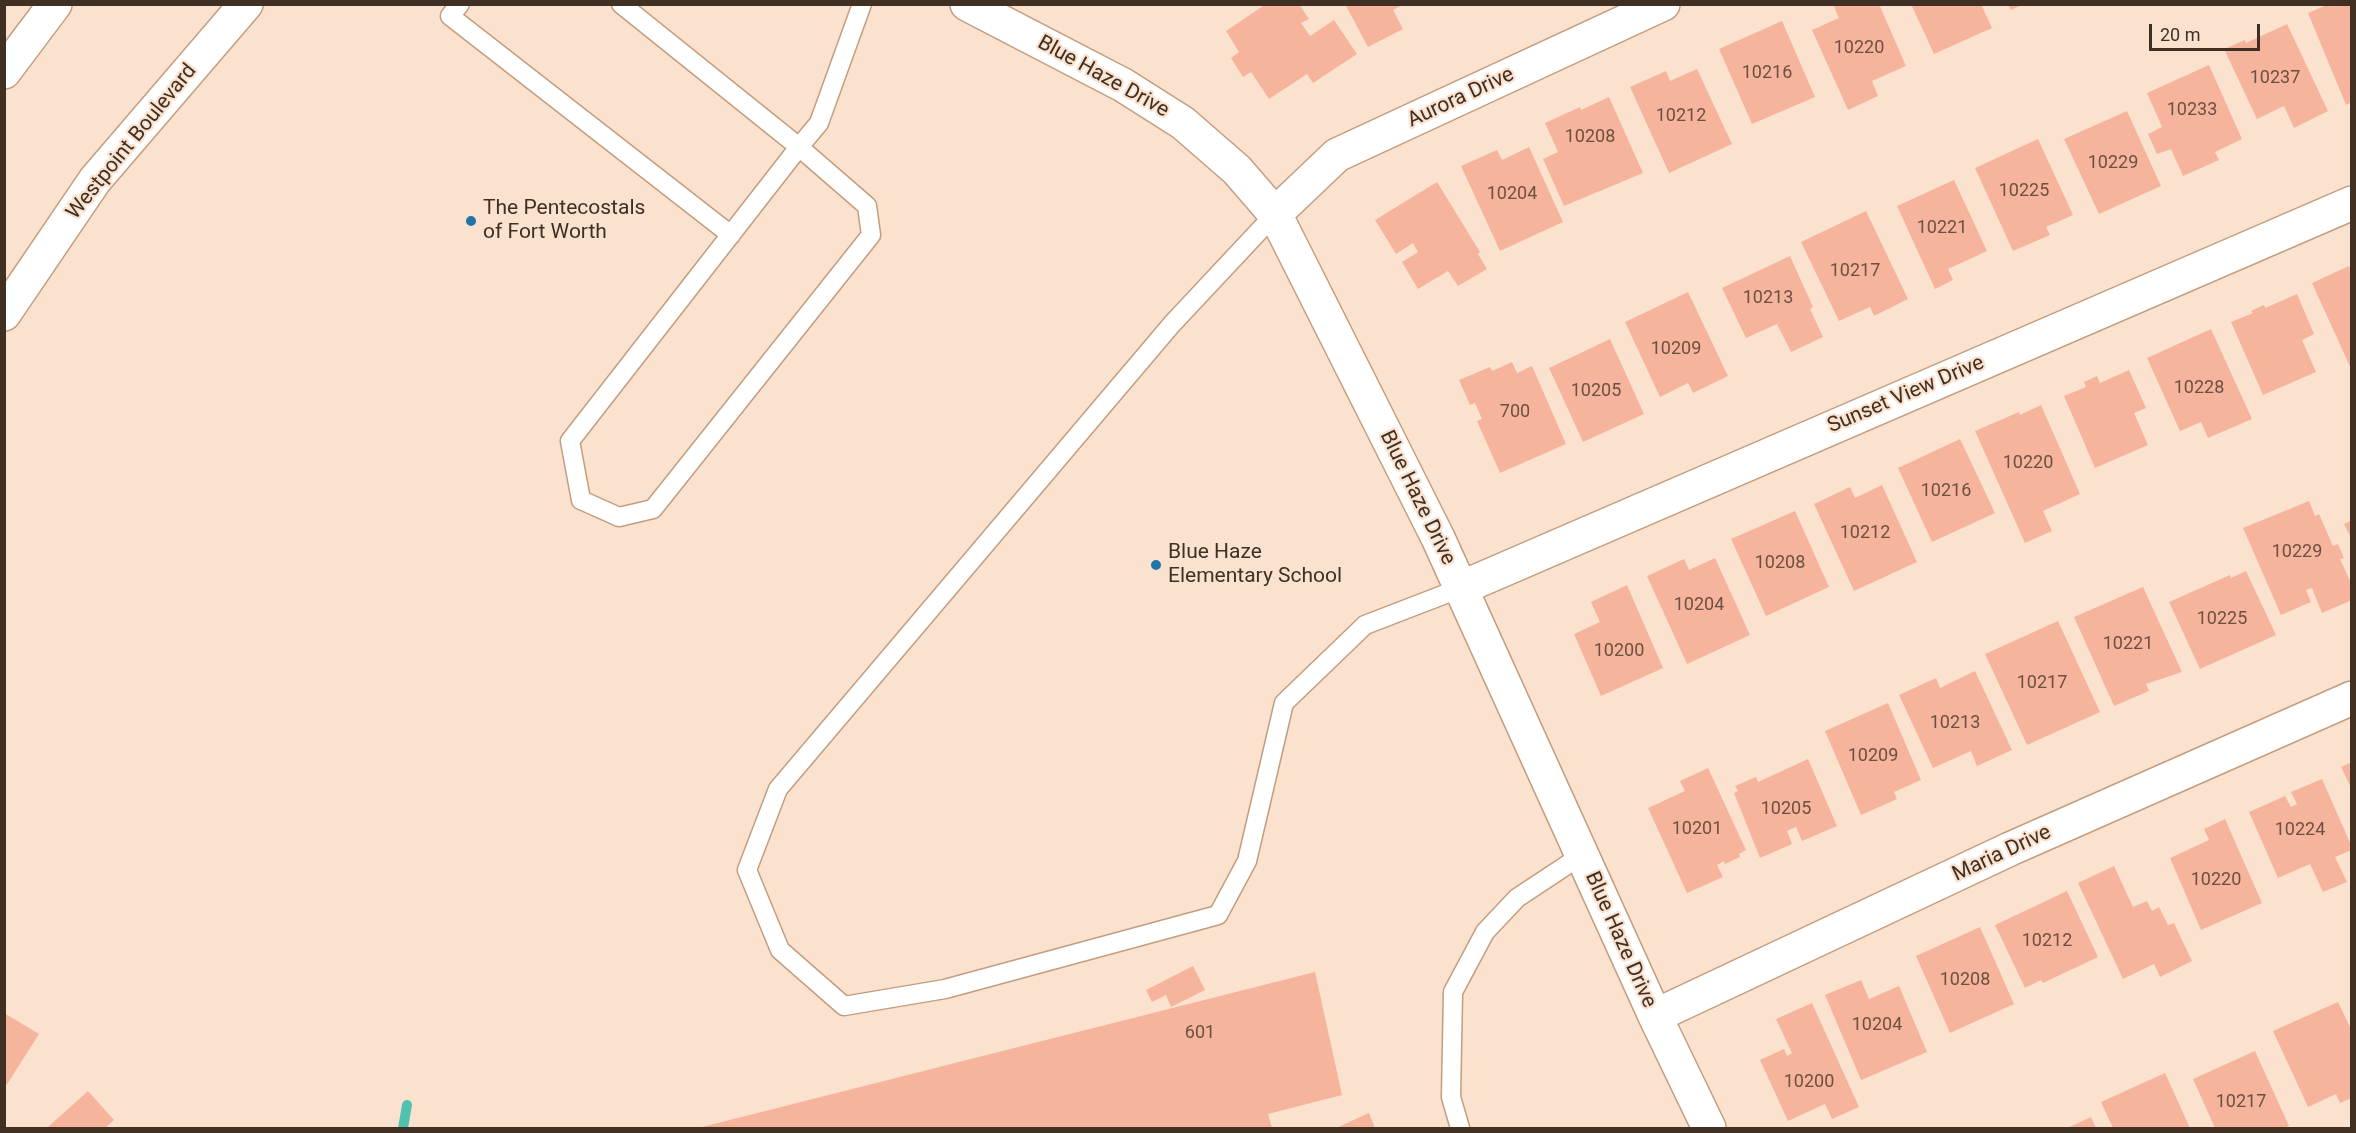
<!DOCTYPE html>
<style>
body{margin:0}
#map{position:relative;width:2356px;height:1133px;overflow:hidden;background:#fbe2cf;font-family:Roboto,sans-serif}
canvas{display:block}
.frame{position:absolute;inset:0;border:6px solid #3f3023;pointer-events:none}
.scale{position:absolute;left:2149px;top:24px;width:111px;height:27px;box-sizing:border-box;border:3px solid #3f3023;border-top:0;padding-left:8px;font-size:18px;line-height:21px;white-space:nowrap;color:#3f3023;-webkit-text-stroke:4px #fbe2cf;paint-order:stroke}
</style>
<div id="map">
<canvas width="2356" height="1133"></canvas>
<div class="frame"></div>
<div class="scale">20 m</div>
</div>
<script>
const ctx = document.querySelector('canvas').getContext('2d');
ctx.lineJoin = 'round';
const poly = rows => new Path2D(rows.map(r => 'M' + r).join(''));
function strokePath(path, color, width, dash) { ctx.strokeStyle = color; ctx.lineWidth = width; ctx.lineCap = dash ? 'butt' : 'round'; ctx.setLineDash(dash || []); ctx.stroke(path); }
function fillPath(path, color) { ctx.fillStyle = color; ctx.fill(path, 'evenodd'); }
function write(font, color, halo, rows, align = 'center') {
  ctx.font = font + ' Roboto,sans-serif'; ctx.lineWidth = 4.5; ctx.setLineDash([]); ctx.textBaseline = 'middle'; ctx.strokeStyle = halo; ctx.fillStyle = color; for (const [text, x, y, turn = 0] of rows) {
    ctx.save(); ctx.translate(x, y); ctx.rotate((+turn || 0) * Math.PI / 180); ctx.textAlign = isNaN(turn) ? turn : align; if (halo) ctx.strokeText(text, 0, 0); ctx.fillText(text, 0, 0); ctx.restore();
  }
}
const stream = poly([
 [403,1128,407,1105]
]);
const building = poly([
 [1266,4,1299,4,1309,19,1301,23,1310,36,1334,20,1357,54,1313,83,1307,74,1269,99,1251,72,1243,77,1231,58,1239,52,1226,31],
 [1345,4,1404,4,1393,10,1403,29,1368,47],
 [1833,4,1879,4,1906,66,1872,81,1878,96,1848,110,1812,30,1839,18],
 [1911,4,1981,4,1992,28,1934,54],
 [2008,4,2023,4,2011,10],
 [2329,4,2352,4,2352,102,2346,105,2308,13],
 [1782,21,1815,97,1752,124,1719,49],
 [2287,24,2328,111,2294,128,2284,106,2257,119,2224,49,2245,40,2246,43],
 [2209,65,2242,139,2215,152,2219,160,2183,176,2171,149,2157,154,2148,134,2162,127,2147,93],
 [1697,69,1732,144,1669,173,1630,87,1666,71,1670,81],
 [1609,97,1643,173,1564,206,1543,159,1558,152,1545,123,1580,107,1581,110],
 [2127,111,2161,186,2099,214,2064,139],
 [2038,139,2073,215,2046,227,2050,235,2013,251,1975,168],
 [1529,147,1563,222,1500,251,1461,166,1497,150,1502,160],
 [1954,180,1987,251,1948,269,1953,280,1935,289,1897,206],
 [1437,182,1480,252,1478,254,1487,269,1458,286,1448,271,1418,289,1402,262,1418,252,1413,243,1396,254,1375,220],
 [1866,211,1908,299,1874,316,1870,307,1839,321,1801,242],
 [1790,256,1813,307,1810,309,1823,337,1791,352,1777,324,1746,338,1722,288],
 [2349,266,2352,272,2352,371,2312,283],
 [1688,292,1728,376,1693,393,1688,383,1660,397,1625,322],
 [2297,294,2314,334,2302,340,2316,372,2263,395,2231,322,2253,313,2251,311,2264,305,2265,308],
 [2211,329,2252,419,2208,438,2201,422,2180,431,2147,358],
 [1610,339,1644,414,1583,442,1549,368],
 [1512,362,1517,373,1532,366,1566,444,1500,473,1477,421,1482,419,1475,403,1470,405,1459,380,1490,367,1492,371],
 [2129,370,2146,408,2134,413,2148,445,2095,468,2064,396,2086,387,2084,382,2097,376,2100,383],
 [2041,405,2080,494,2043,511,2052,531,2025,543,1975,431,2019,412,2020,415],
 [1960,439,1995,513,1932,542,1898,468],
 [1882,485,1917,562,1854,591,1814,504,1850,487,1855,498],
 [2309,501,2315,516,2319,514,2333,546,2338,544,2344,558,2340,559,2352,585,2352,600,2322,613,2312,588,2306,590,2311,602,2281,615,2243,528],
 [1795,511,1829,587,1766,616,1731,539],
 [2352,520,2352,540,2344,524],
 [1715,558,1750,635,1687,664,1647,576,1684,559,1689,570],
 [2246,571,2276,635,2200,669,2169,602,2230,575,2231,578],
 [1627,585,1663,668,1601,696,1574,634,1600,622,1591,602],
 [2143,587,2182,672,2146,684,2149,691,2114,706,2074,617],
 [2058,621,2100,712,2027,745,1985,654],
 [1975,671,2012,750,1977,766,1971,751,1933,768,1899,695,1936,678,1940,688],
 [1888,703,1921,780,1894,792,1897,799,1861,815,1825,731],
 [1808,759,1837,826,1802,841,1796,827,1787,831,1792,844,1760,858,1734,793,1738,791,1735,786,1756,777,1758,782],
 [2352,762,2352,790,2341,767],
 [1708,768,1746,850,1739,854,1740,857,1725,864,1724,861,1717,865,1723,877,1687,893,1648,808,1685,791,1680,781],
 [2322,779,2352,847,2352,850,2335,857,2347,882,2323,892,2310,864,2278,878,2249,812,2285,796,2291,807,2297,804,2291,792],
 [2225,819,2262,903,2201,930,2170,858,2209,840,2204,829],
 [2114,866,2133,907,2147,901,2152,911,2159,907,2168,925,2174,923,2192,961,2160,977,2154,964,2123,979,2078,883],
 [2067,891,2098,957,2043,983,2041,980,2025,988,1995,925],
 [1980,927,2014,1004,1950,1033,1916,956],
 [1193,966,1205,990,1171,1007,1166,995,1152,1002,1146,990],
 [1315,972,1342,1095,1268,1114,1272,1128,698,1128],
 [1861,980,1869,999,1899,986,1927,1052,1861,1080,1825,995],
 [2338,1002,2352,1031,2352,1098,2340,1103,2336,1094,2308,1107,2273,1031],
 [1812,1003,1859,1107,1832,1119,1825,1104,1788,1121,1760,1060,1784,1049,1787,1056,1792,1053,1776,1019],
 [4,1013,39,1034,4,1089],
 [2255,1051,2289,1126,2283,1128,2215,1128,2193,1079],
 [2165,1073,2190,1128,2113,1128,2101,1102],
 [88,1091,114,1120,105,1128,47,1128],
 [1369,1113,1375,1128,1336,1128],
 [2091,1117,2096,1128,2067,1128]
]);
const service = poly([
 [460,4,450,16,731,235],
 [621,4,799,147,867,206,871,235,653,509,619,517,581,500,570,441,799,147,819,123,862,4],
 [1275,214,1172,324,778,789,747,870,780,950,844,1006,945,989,1218,915,1247,861,1284,703,1365,625,1461,588],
 [1460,1128,1451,1097,1453,992,1485,932,1517,898,1582,855]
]);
const minor = poly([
 [967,4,1123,85,1183,123,1237,170,1275,214,1438,538,1655,1016,1709,1128],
 [1275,214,1337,155,1663,4],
 [1461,588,2352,203],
 [1655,1016,2010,849,2352,698]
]);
const secondary = poly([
 [4,72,55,4],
 [4,314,95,180,246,4]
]);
const markers = [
 [471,221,6,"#2373a5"],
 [1156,565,6,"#2373a5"]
];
const numberNames = [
 ["10220",1859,48],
 ["10216",1767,73],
 ["10237",2275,78],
 ["10233",2192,110],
 ["10212",1681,116],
 ["10208",1590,137],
 ["10229",2113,163],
 ["10225",2024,191],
 ["10204",1512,194],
 ["10221",1942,228],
 ["10217",1855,271],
 ["10213",1768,298],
 ["10209",1676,349],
 ["10228",2199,388],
 ["10205",1596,391],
 ["700",1515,412],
 ["10220",2028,463],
 ["10216",1946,491],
 ["10212",1865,533],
 ["10229",2297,552],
 ["10208",1780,563],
 ["10204",1699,605],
 ["10225",2222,619],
 ["10221",2128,644],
 ["10200",1619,651],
 ["10217",2042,683],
 ["10213",1955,723],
 ["10209",1873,756],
 ["10205",1786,809],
 ["10201",1697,829],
 ["10224",2300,830],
 ["10220",2216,880],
 ["10212",2047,941],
 ["10208",1965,980],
 ["10204",1877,1025],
 ["601",1200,1033],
 ["10200",1809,1082],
 ["10217",2241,1102]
];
const streetNames = [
 ["Blue Haze Drive",1103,77,29],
 ["Aurora Drive",1461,98,-25],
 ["Westpoint Boulevard",132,142,-51],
 ["Sunset View Drive",1906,395,-23],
 ["Blue Haze Drive",1417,498,64],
 ["Maria Drive",2002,854,-25],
 ["Blue Haze Drive",1620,940,66]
];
const poiNames = [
 ["The Pentecostals",483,209],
 ["of Fort Worth",483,233],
 ["Blue Haze",1168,553],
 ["Elementary School",1168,577]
];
strokePath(stream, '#52c2b0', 10);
fillPath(building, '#f5b49b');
strokePath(service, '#c39d7e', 21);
strokePath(minor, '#c39d7e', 36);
strokePath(secondary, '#c39d7e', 36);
strokePath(service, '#fff', 18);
strokePath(minor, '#fff', 33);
strokePath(secondary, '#fff', 33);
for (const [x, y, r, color] of markers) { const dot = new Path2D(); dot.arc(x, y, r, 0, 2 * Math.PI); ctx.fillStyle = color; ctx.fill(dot); strokePath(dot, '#fbe2cf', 2); }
write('18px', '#6c5141', null, numberNames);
write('21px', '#3f3023', '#fbe2cf', streetNames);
write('21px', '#3f3023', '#fbe2cf', poiNames, 'left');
</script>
